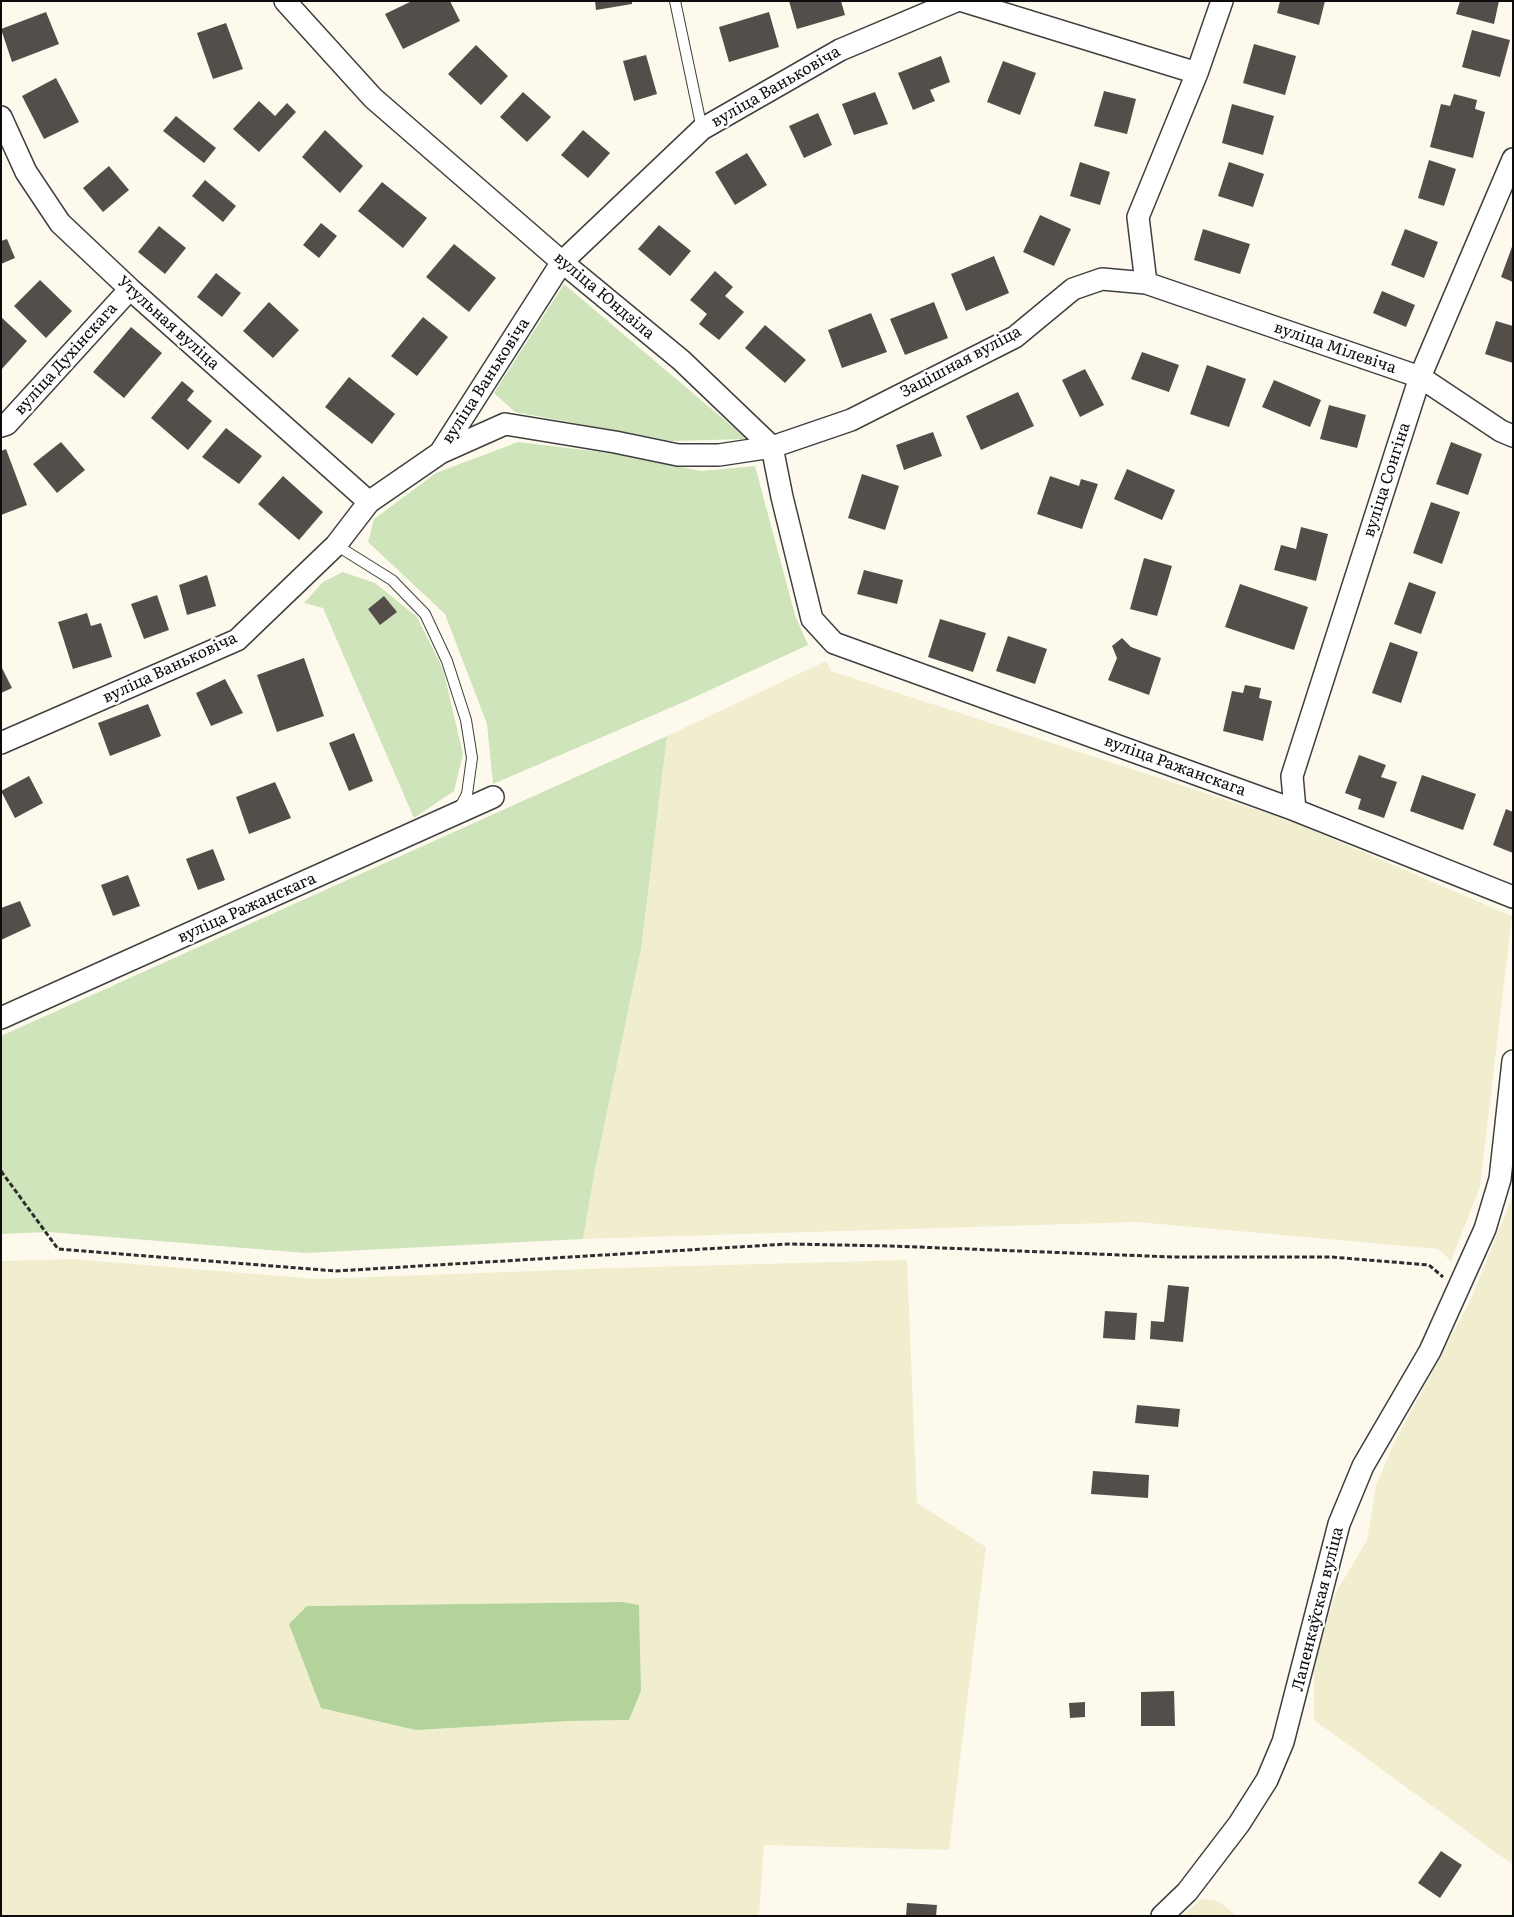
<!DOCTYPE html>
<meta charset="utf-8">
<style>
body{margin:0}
#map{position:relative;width:1514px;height:1917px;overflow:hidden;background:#fdfaed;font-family:Literata,serif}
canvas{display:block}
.frame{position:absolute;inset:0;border:2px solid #0c0c0c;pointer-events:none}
</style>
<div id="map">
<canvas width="1514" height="1917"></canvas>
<div class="frame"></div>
</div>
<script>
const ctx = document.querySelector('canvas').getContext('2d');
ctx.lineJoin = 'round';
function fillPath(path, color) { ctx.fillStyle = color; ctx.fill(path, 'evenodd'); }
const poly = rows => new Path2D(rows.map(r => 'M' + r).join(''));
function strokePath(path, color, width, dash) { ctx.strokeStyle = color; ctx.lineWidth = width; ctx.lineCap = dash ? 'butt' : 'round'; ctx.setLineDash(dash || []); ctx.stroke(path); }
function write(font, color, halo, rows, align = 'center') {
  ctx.font = font + ' Literata,serif'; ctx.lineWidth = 5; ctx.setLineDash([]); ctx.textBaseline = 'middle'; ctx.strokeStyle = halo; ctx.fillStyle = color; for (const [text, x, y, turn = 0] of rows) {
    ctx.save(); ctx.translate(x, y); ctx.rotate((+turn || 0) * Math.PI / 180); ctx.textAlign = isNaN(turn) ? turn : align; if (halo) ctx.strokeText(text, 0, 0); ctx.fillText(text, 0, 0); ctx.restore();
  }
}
const farmland = poly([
 [826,661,831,671,1291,821,1512,916,1480,1187,1451,1261,1438,1249,1137,1222,583,1239,595,1170,641,949,667,736],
 [1513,1195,1513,1865,1314,1720,1314,1664,1335,1594,1367,1540,1376,1486,1393,1445,1470,1301],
 [73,1259,317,1279,613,1268,907,1260,917,1503,986,1547,949,1850,764,1845,759,1916,1,1916,1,1261],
 [622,1602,639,1606,641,1690,629,1720,568,1721,307,1606],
 [1201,1899,1218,1901,1237,1916,1182,1916]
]);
const green = poly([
 [564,284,747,439,672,441,515,412,494,393],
 [518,442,617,454,701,471,755,466,795,615,808,645,686,701,493,784,487,724,445,614,368,542,374,519,436,473],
 [343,572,375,583,417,617,443,669,463,754,454,791,414,818,323,608,304,603,323,582],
 [384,596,396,612,368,609],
 [667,736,641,949,595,1170,583,1239,306,1253,48,1232,1,1234,1,1036]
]);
const forest = poly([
 [622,1602,639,1605,641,1691,629,1720,568,1721,416,1730,321,1708,289,1624,307,1606]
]);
const building = poly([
 [412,1,450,1,460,21,403,49,385,14],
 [595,1,632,1,632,4,596,10],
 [789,1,841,1,845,15,797,29],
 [1280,1,1325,1,1319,25,1277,13],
 [1460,1,1499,1,1494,24,1456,14],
 [46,12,59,44,12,62,1,29],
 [769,12,779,47,729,62,719,27],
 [226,23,243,69,213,79,197,33],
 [1472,30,1510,40,1500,77,1462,67],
 [1254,44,1296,56,1285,95,1243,83],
 [476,45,508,76,481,105,448,74],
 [646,55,657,94,634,101,623,61],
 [941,56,950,82,930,90,935,101,913,110,898,73],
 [1003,61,1036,73,1020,115,987,102],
 [56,78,79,122,44,139,22,96],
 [1104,91,1136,99,1127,134,1094,126],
 [523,92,551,117,527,142,500,117],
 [875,92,888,124,854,135,842,104],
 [1454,94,1477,100,1475,109,1485,112,1473,158,1430,147,1441,104,1450,106],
 [259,101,275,116,287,103,296,112,259,152,233,129],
 [1232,104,1274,116,1263,155,1222,143],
 [818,113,832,145,804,158,789,126],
 [176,116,216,148,204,163,163,131],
 [325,130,363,166,340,193,302,157],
 [583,130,610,153,588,178,561,155],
 [747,153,767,185,735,205,715,172],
 [1429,160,1456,169,1444,206,1418,198],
 [1080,162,1110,172,1100,205,1070,196],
 [1229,162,1264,174,1253,207,1218,196],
 [109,166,129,190,103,212,83,188],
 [205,180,236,206,223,222,192,196],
 [382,182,427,218,403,248,358,211],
 [1040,215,1071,229,1054,266,1023,252],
 [321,223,337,236,319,258,303,245],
 [659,225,691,251,670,276,638,249],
 [159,226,186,248,165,274,138,252],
 [1203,229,1250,244,1240,274,1194,260],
 [1405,229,1438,242,1424,278,1391,265],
 [7,239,15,258,1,264,1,241],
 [454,244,496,278,469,312,426,277],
 [1513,244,1513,282,1501,277],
 [994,256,1009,293,966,311,951,274],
 [715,271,733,287,725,296,744,312,719,340,699,324,707,314,690,300],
 [216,273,241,293,222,317,197,297],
 [40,280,72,311,46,338,14,306],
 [1382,291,1415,305,1406,327,1373,313],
 [269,302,299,330,273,358,243,331],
 [934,302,948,338,905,355,890,319],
 [871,313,887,352,842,368,828,330],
 [1,317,27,341,1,370],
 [423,317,448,337,417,376,391,356],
 [1496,321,1513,326,1513,363,1485,354],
 [765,325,806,360,785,383,745,348],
 [131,327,162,353,124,398,93,372],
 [1142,352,1179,365,1169,392,1131,379],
 [1207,365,1246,379,1229,427,1190,414],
 [1085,369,1104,405,1080,417,1062,380],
 [349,377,395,414,372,444,325,407],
 [1274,380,1321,400,1310,427,1262,407],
 [182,381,194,391,187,400,212,421,188,450,151,418],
 [1018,392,1034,426,981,450,966,416],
 [1329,405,1366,415,1357,448,1320,439],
 [226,428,262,456,239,484,202,457],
 [933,432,942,456,904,470,896,445],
 [61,442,85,470,57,493,33,464],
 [1451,442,1482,454,1468,495,1436,484],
 [6,449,27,505,1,515,1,451],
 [1127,469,1175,490,1162,520,1114,499],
 [862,474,899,486,885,530,848,518],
 [283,476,323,512,299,540,258,504],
 [1050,476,1079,486,1081,479,1098,484,1082,529,1037,514],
 [1431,502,1460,512,1442,564,1413,553],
 [1301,527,1328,534,1316,581,1274,570,1281,545,1296,549],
 [1144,558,1172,566,1157,616,1130,609],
 [864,570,903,580,897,604,857,594],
 [207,575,216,606,187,615,179,585],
 [1409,582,1436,592,1421,634,1394,624],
 [1240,584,1308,607,1294,650,1225,627],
 [157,595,169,630,144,639,131,604],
 [384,596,397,612,380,625,368,609],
 [87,613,91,626,101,623,112,657,73,669,58,622],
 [940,619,986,633,973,672,928,657],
 [1008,636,1047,649,1035,684,996,671],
 [1122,638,1131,647,1161,658,1149,695,1108,680,1117,658,1112,646],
 [1390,642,1418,652,1401,703,1372,693],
 [304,658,324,716,277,732,257,675],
 [1,666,12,688,1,693],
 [225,679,243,713,211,726,196,693],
 [1245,685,1261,688,1259,698,1272,701,1263,741,1223,731,1232,691,1243,693],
 [148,704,161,736,110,756,98,723],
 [354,733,373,781,349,791,329,743],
 [1359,755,1386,765,1381,777,1397,782,1384,818,1358,809,1361,799,1345,793],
 [1422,775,1476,794,1463,830,1410,811],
 [29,776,43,803,15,818,1,791],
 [275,782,291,818,249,834,236,797],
 [1506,809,1513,812,1513,853,1493,845],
 [213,849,225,880,198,890,186,859],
 [128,875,140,906,113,916,101,885],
 [20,901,31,926,1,940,1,908],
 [1168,1285,1189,1287,1183,1342,1150,1339,1151,1321,1164,1322],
 [1105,1311,1137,1313,1135,1340,1103,1338],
 [1137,1405,1180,1409,1178,1427,1135,1423],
 [1093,1471,1149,1475,1148,1498,1091,1494],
 [1174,1691,1175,1726,1141,1726,1141,1692],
 [1085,1702,1085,1717,1070,1718,1069,1703],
 [1441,1851,1462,1865,1440,1898,1418,1883],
 [907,1903,937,1905,936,1916,906,1916]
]);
const path = poly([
 [1,1171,58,1249,336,1271,788,1244,891,1246,1173,1257,1331,1257,1429,1265,1443,1277]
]);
const service = poly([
 [675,1,702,129],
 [336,545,392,580,425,614,447,661,466,720,472,758,467,794,459,809]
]);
const minor = poly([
 [285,1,373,98,562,262,681,360,772,447,782,497,812,619,834,643,1295,810,1513,897],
 [963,1,1197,73],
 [1,117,26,172,60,223,130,289,369,502],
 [1146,283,1138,217,1197,73,1222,1],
 [1,426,7,424,130,289],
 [440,453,505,424,615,442,678,455,719,455,772,447,851,420,1015,337,1073,289,1102,279,1146,283,1420,377,1501,431,1513,436],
 [1,743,237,640,336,545,369,502,440,453,562,262,702,129,840,50,956,1],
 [1295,810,1292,776,1420,377,1513,159],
 [1,1018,493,797],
 [1162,1916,1187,1892,1239,1824,1267,1780,1283,1742,1339,1524,1363,1466,1430,1351,1485,1229,1500,1179,1513,1061]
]);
const streetNames = [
 ["вуліца Ваньковіча",776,87,-30],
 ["вуліца Юндзіла",604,296,40],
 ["Утульная вуліца",168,323,42],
 ["вуліца Мілевіча",1335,348,19],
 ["вуліца Духінскага",66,359,-48],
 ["Зацішная вуліца",961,362,-28],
 ["вуліца Ваньковіча",486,381,-57],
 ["вуліца Сонгіна",1387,480,-72],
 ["вуліца Ваньковіча",170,668,-25],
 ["вуліца Ражанскага",1175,766,20],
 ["вуліца Ражанскага",247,908,-24],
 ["Лапенкаўская вуліца",1318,1609,-76]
];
fillPath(farmland, '#f1eed0');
fillPath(green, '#cfe4ba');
fillPath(forest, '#b3d39b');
fillPath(building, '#544e4a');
strokePath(service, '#3f3f3f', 12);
strokePath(minor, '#3f3f3f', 24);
strokePath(path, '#2e2e2e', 3, [5, 2.5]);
strokePath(service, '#fff', 10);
strokePath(minor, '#fff', 21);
write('16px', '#0c0c0c', '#fff', streetNames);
</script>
